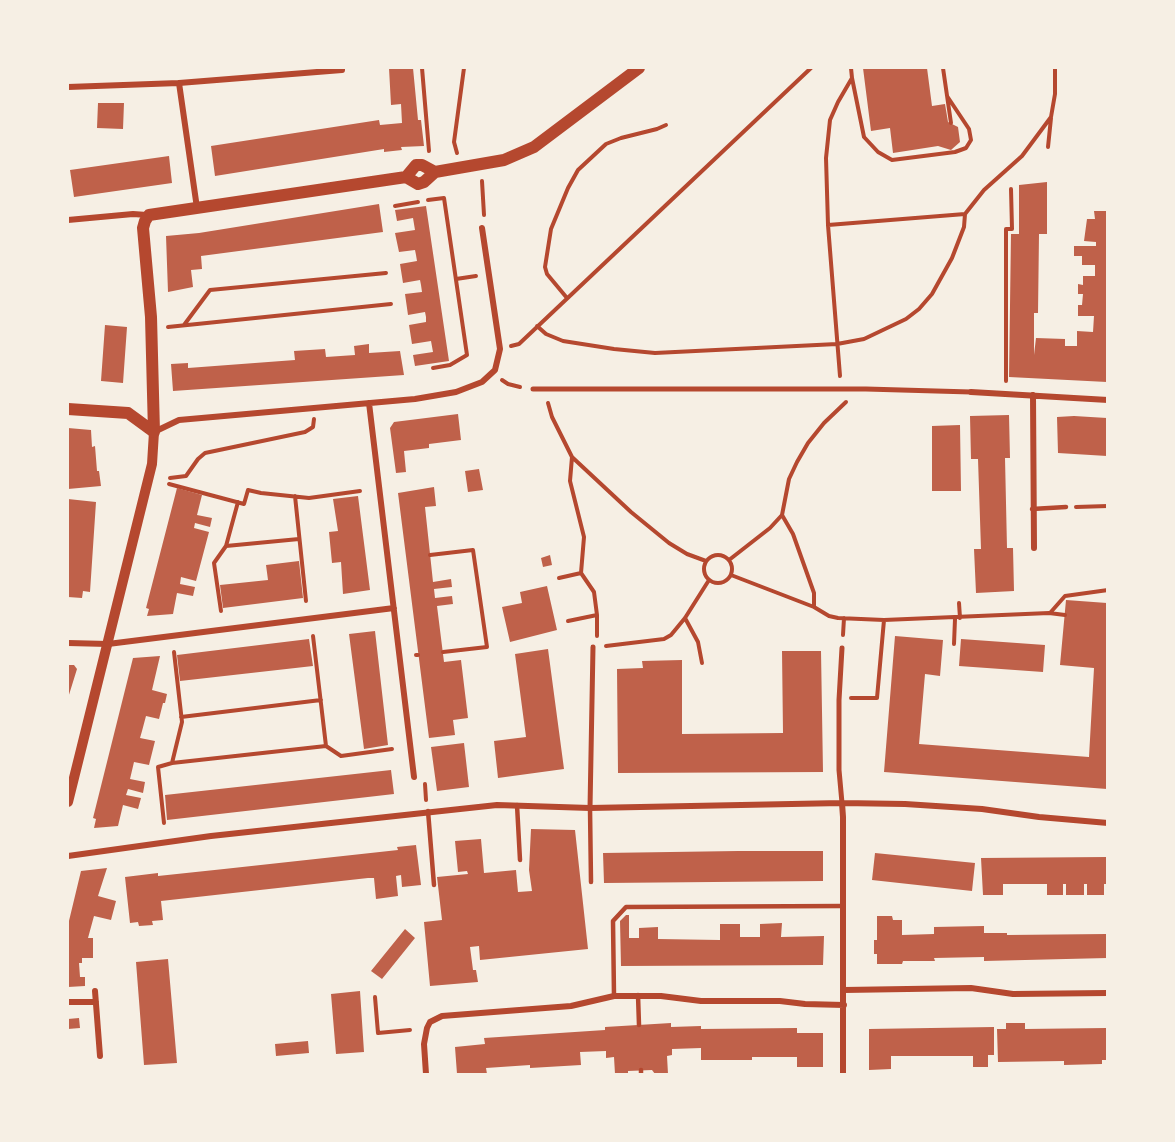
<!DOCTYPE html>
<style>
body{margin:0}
#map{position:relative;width:1175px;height:1142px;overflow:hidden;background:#f6efe4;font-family:"Titillium Web",sans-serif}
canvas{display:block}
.frame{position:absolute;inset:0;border:69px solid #f6efe4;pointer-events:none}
</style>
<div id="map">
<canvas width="1175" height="1142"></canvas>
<div class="frame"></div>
</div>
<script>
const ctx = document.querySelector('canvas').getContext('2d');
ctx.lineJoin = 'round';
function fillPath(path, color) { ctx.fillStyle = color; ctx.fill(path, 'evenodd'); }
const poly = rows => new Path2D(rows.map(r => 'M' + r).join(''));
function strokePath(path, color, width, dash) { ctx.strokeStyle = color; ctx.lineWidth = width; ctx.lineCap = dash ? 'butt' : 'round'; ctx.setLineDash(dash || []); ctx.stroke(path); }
const building = poly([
 [389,68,413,68,418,120,421,120,424,146,401,147,402,150,384,152,384,149,215,176,211,146,379,120,380,125,402,123,401,104,391,105],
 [863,68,927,68,932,106,945,104,948,122,958,127,960,142,951,150,938,146,893,153,890,128,871,131],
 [98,103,124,103,123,129,97,128],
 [169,156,172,183,74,197,70,170],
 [1047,182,1047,234,1039,234,1038,313,1034,313,1034,355,1036,338,1065,339,1065,346,1077,346,1077,331,1093,332,1094,316,1078,316,1078,305,1082,305,1083,294,1078,294,1078,284,1083,285,1083,276,1095,276,1095,265,1082,265,1082,256,1074,256,1074,246,1096,246,1096,242,1084,241,1087,219,1095,219,1094,211,1107,211,1107,382,1009,377,1011,234,1019,234,1019,185],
 [379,204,383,232,201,256,202,269,191,270,193,287,168,292,166,236,199,233],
 [426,206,449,361,415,366,413,355,433,352,431,341,412,344,409,325,426,322,426,317,425,312,408,315,405,294,422,292,421,285,420,280,403,283,400,264,417,261,416,255,415,250,399,252,395,233,415,230,413,218,397,221,395,210],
 [105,325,127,327,123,383,101,381],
 [369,344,369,353,400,351,404,375,173,391,171,364,188,363,188,368,295,360,294,351,325,349,326,357,355,355,354,346],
 [458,414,461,440,429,444,429,448,404,451,406,472,396,473,390,428,394,422],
 [1009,415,1010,458,1005,458,1007,548,1013,548,1014,591,976,593,974,549,981,549,978,459,971,459,970,416],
 [1074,416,1107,418,1107,456,1058,453,1057,417],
 [960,425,961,491,932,491,932,426],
 [68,428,91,430,92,447,95,446,97,471,99,471,101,486,68,489],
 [479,469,483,490,468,492,465,471],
 [434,487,436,506,425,507,433,582,451,579,452,587,434,589,435,598,452,596,453,604,437,606,444,662,461,660,468,718,453,720,455,735,429,738,398,493],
 [177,488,202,495,197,515,212,518,210,527,195,523,194,528,209,532,196,581,181,577,180,584,195,587,193,596,177,593,173,614,147,616,149,609,146,608],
 [358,496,370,590,343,594,341,562,332,563,329,532,338,531,333,499],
 [68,499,96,502,90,592,83,591,82,598,68,597],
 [550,555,552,565,543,567,541,558],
 [299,561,303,598,223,608,220,585,268,580,266,565],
 [547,586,557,630,510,642,502,607,522,603,520,592],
 [1066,600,1107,603,1107,789,884,772,895,636,943,640,940,676,925,674,919,744,1089,757,1094,668,1060,665],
 [375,631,388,745,364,749,349,634],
 [309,639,313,666,180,681,177,655],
 [961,639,1045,645,1043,672,959,666],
 [548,649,564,769,498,778,494,741,526,737,515,654],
 [782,651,821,651,823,772,618,773,617,669,643,668,642,661,682,660,682,734,783,733],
 [160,656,152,690,167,694,165,703,163,703,159,719,146,716,142,731,140,738,155,741,149,765,134,762,130,779,145,782,143,793,128,789,126,795,141,798,138,809,123,805,118,826,94,828,96,819,93,818,133,658],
 [68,665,74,665,77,669,68,698],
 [464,743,469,787,437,791,431,747],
 [391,770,394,794,167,820,165,795],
 [531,829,575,830,588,949,480,960,479,946,470,947,473,970,476,970,478,982,430,986,424,922,442,920,437,877,468,874,467,871,458,872,455,841,481,839,484,873,516,870,518,892,532,891,529,870],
 [416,845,421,885,402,887,401,875,396,876,398,896,376,899,374,878,368,878,161,901,163,920,152,921,153,925,139,926,138,922,130,923,125,877,158,873,158,876,224,869,398,850,397,847],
 [738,851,823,851,823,881,604,883,603,853],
 [875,853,975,863,972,891,872,880],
 [1107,857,1107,884,1104,884,1104,895,1087,895,1087,884,1084,884,1084,895,1066,895,1066,884,1063,884,1063,895,1047,895,1047,884,1003,884,1003,895,983,895,981,858],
 [107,868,98,896,116,901,111,920,94,916,88,938,93,938,93,958,82,958,82,963,79,963,80,977,85,977,85,986,68,987,68,925,81,871],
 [626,915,629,915,629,938,639,938,639,928,658,927,658,939,720,940,720,924,740,924,740,937,760,937,760,924,782,923,781,937,824,936,823,965,621,966,620,921],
 [877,916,892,916,893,920,902,920,902,935,934,934,934,927,984,926,984,933,1007,933,1007,935,1107,934,1107,958,984,961,984,957,934,958,935,961,903,961,902,964,877,964,877,954,874,954,874,940,877,940],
 [405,929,415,938,382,979,371,971],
 [168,959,177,1063,144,1065,136,962],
 [360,991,364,1052,336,1054,331,994],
 [79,1018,80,1028,68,1029,68,1019],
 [671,1023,671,1027,701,1026,701,1029,797,1028,797,1033,823,1033,823,1067,797,1067,797,1057,752,1057,752,1060,701,1060,701,1048,672,1049,672,1055,667,1056,668,1074,655,1074,652,1070,628,1071,628,1074,615,1074,614,1057,606,1058,606,1051,580,1052,581,1065,530,1068,530,1065,486,1068,487,1074,457,1074,455,1047,485,1044,484,1038,605,1030,605,1027],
 [1006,1023,1025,1023,1025,1029,1107,1028,1107,1060,1102,1060,1102,1064,1064,1065,1064,1061,998,1062,997,1029,1006,1029],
 [994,1027,994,1055,988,1055,988,1067,973,1067,973,1056,891,1056,891,1069,869,1070,869,1029],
 [308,1041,309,1053,276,1056,275,1044]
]);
const path = poly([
 [422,68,429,151],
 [943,68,951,123],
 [852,78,864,137,878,152,892,160,955,152,966,148,971,140,969,129,947,96],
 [1048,147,1051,118],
 [457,153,454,142,464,68],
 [482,181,484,215],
 [428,200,444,198,467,355,450,365,433,368],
 [395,206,418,202],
 [828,225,965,214,984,190,1022,156,1051,117,1055,94,1055,68],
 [456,279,476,276],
 [567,298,547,274,545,267,551,229,568,188,578,170,606,144,621,138,657,129,666,125],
 [184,325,210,290,386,273],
 [537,326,546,334,563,341,614,349,655,353,837,344,864,339,906,319,919,309,932,294,952,258,964,227,965,214],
 [168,327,391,304],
 [511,346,519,344,811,68],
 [840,376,828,225,826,158,830,120,838,102,852,78,851,68],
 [502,380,508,384,520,387],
 [1006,381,1006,229,1012,229,1011,189],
 [548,403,552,417,572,457,631,512,669,543,687,554,706,561],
 [572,457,570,481,584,537,581,573,594,592,597,615,597,636],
 [170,478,186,476,198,459,205,453,305,432,313,427,314,419],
 [169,484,244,504,248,490,261,493,309,498,360,491],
 [295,496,306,601],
 [1076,507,1108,506],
 [782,515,793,534,814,593,814,607],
 [226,546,299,539],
 '704 569a14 14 0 1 1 28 0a14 14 0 1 1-28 0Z',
 [430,555,473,550,487,647,443,652],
 [729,560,770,528,782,515,789,479,797,462,808,443,824,423,846,402],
 [731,575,814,607,829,616,838,618,884,620,1049,613,1065,615],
 [559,578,581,573],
 [959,603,960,618],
 [221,611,214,563,226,546,238,502],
 [1050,613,1065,596,1108,590],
 [685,618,698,642,702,663],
 [568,621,597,615],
 [843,635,844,618],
 [313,636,326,746,341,756,392,749],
 [954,644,955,619],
 [606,646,664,639,671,635,685,618,709,580],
 [416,655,418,655],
 [851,698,877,698,884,620],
 [181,717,321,700],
 [172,763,326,746],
 [425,784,426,800],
 [164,823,158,767,172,763,182,722,174,652],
 [375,997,378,1033,410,1030]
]);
const service = poly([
 [1032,509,1066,507],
 [517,805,520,860],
 [590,808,591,882],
 [428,811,434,885],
 [638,995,639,1025],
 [614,996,613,921,626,907,843,906],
 [641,1070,641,1074]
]);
const pedestrian = poly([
 [533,389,866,389,971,392],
 [842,803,839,770,839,700,842,648],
 [590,808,593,647]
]);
const minor = poly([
 [179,83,197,208],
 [68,87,179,83,342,70,342,68],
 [68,220,133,214,147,215],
 [971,392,1108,400],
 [1033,395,1034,548],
 [369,403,414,777],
 [154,432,179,420,415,399,456,392,482,382,495,370,500,349,482,228],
 [68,643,108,644,394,608],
 [842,803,843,817,843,1074],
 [68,856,211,836,497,805,590,808,842,803,905,804,982,809,1039,817,1108,823],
 [844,990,971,988,1013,994,1108,993],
 [95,991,100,1056],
 [68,1002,96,1002],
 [426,1074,424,1044,427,1028,430,1022,442,1016,571,1006,614,996,661,996,701,1001,780,1001,805,1004,844,1005]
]);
const tertiary = poly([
 [68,802,152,464,154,432]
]);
const secondary = poly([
 [406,177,416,165,422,165,435,172],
 [68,409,128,413,154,432],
 [154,432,151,317,143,228,145,221,149,215,406,177,418,184,424,182,435,172,504,160,534,147,639,68]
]);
fillPath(building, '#bf614a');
strokePath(path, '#b5482f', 4);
strokePath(service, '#b5482f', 4.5);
strokePath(pedestrian, '#b5482f', 5);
strokePath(minor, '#b5482f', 6);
strokePath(tertiary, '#b5482f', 10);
strokePath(secondary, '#b5482f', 12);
</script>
